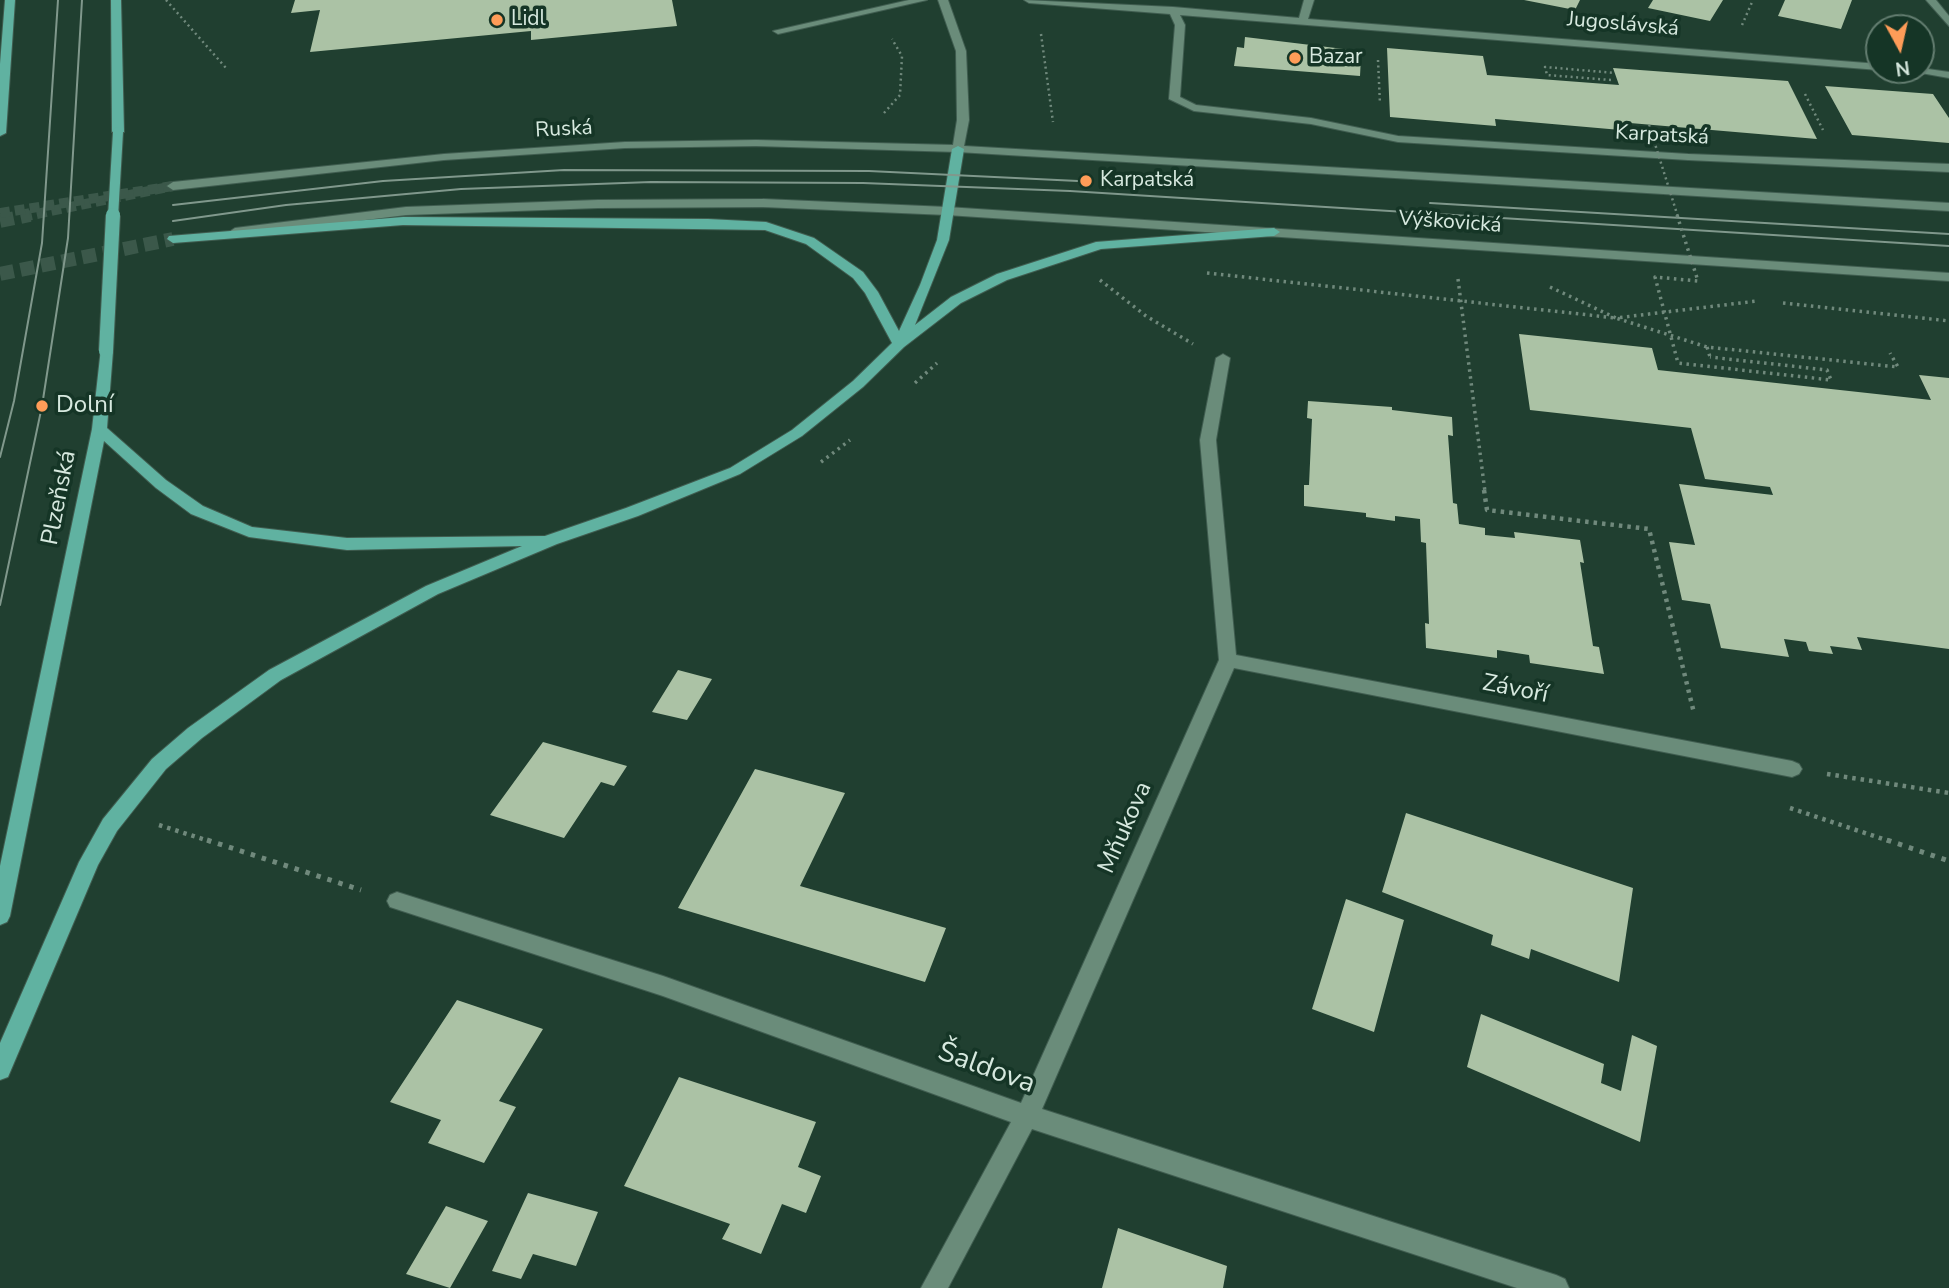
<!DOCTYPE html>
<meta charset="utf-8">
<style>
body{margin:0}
#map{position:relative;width:1949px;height:1288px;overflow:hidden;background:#203f30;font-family:"Nunito Sans",sans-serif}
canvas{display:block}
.north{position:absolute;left:1865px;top:14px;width:70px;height:70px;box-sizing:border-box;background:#153526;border:2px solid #637d70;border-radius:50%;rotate:172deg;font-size:19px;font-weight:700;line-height:28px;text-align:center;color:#d7e9df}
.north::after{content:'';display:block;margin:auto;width:24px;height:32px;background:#fe9c58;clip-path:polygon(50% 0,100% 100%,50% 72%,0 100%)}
</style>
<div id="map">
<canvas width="1949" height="1288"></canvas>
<div class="north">N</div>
</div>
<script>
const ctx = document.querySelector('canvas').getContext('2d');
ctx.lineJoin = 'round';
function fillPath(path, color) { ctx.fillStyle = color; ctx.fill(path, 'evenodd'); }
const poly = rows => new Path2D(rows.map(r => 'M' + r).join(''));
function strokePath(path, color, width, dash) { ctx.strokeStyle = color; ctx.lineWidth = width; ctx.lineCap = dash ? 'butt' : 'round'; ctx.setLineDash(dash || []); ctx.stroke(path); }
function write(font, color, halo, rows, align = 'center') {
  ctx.font = font + ' "Nunito Sans",sans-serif'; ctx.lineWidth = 7; ctx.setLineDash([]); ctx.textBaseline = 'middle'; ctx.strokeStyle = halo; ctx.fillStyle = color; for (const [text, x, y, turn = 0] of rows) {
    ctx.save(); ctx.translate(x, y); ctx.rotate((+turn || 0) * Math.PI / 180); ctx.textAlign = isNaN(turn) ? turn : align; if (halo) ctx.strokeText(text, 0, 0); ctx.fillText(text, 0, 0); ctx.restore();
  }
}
const building = poly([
 [295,0,672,0,677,26,531,40,531,31,310,52,320,10,291,13],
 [1524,0,1580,0,1575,10],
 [1653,0,1723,0,1710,21,1648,8],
 [1785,0,1852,0,1841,29,1778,16],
 [1245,37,1352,50,1352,56,1361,57,1360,76,1234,66,1237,47,1244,48],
 [1387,48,1483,56,1487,75,1619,85,1613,68,1788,81,1817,139,1630,123,1632,131,1495,119,1496,126,1390,117],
 [1825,86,1933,94,1949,118,1949,143,1852,135],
 [1519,334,1652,348,1658,370,1931,400,1919,375,1949,378,1949,649,1857,637,1862,650,1830,646,1833,654,1809,651,1806,642,1784,639,1789,657,1721,648,1710,604,1682,600,1669,542,1695,545,1679,484,1773,495,1770,487,1705,479,1691,428,1530,410],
 [1308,401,1392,407,1392,410,1452,417,1453,436,1448,435,1453,503,1457,504,1459,524,1485,528,1485,535,1515,538,1514,532,1580,540,1584,563,1580,562,1593,646,1599,647,1604,674,1530,663,1529,655,1497,650,1497,658,1426,648,1425,623,1429,624,1426,543,1421,542,1420,519,1395,516,1395,521,1366,517,1366,513,1304,506,1304,485,1309,485,1312,419,1307,418],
 [678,670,712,679,687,720,652,712],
 [543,742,627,766,614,786,601,782,564,838,490,815],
 [755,769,845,793,800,886,946,928,925,982,678,908],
 [1406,813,1633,888,1619,982,1531,949,1529,959,1491,945,1493,935,1382,892],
 [1346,899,1404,920,1374,1032,1312,1009],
 [457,1000,543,1029,499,1101,516,1107,484,1163,428,1143,441,1120,390,1102],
 [1481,1014,1604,1064,1601,1083,1621,1091,1632,1035,1657,1046,1640,1142,1467,1067],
 [679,1077,816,1122,798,1167,821,1176,806,1213,782,1204,761,1254,722,1239,730,1224,624,1186],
 [528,1193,598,1212,576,1266,533,1254,521,1279,492,1271],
 [446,1206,488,1221,450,1288,406,1274],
 [1118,1228,1227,1266,1223,1288,1102,1288]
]);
const minorTunnelFar1 = poly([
 [22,217,173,186]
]);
const minorTunnel = poly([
 [0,221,30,215],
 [0,274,173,239]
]);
const majorTunnel = poly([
 [0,213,173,186]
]);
const pathFar3 = poly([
 [166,0,226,68],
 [1742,25,1753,0],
 [1041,34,1053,122],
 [1378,60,1380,104],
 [1805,94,1823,130],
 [884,113,900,95,902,56,892,39]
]);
const pathFar2 = poly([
 [1207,273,1616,318,1707,347,1898,367,1890,353],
 [1458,279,1485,492],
 [1100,280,1146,316,1193,344],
 [1550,287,1616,318,1757,301],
 [1783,303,1949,321],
 [1707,347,1710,357],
 [915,383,937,363],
 [821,462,850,440]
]);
const pathFar1 = poly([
 [1484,490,1487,510,1649,529,1694,713],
 [1827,774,1949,793],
 [1790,808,1892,842],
 [159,825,212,842]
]);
const path = poly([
 [207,840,361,890],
 [1887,840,1949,861]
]);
const minor = poly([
 [909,0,927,0,778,34,773,31,909,0],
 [938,0,948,0,966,51,969,120,964,146,1949,203,1949,211,958,152,756,146,625,148,444,160,173,190,167,186,173,182,444,154,625,142,756,140,953,145,957,120,956,51,938,0],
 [1024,0,1173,7,1299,18,1304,0,1314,0,1308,19,1879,64,1879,70,1180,15,1185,25,1180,97,1196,105,1311,118,1398,136,1688,154,1949,164,1949,172,1688,160,1398,142,1311,124,1194,111,1169,99,1175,25,1170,14,1029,3,1024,0],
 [1926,0,1936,0,1949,16,1949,26,1926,0],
 [1921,68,1949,72,1949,78,1904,70,1921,68],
 [763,199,947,207,1949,273,1949,281,947,215,763,207,598,208,406,215,235,236,229,232,235,228,406,207,598,200,763,199],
 [1223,354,1230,358,1216,440,1236,655,1792,761,1799,764,1802,769,1799,774,1792,777,1234,668,1042,1109,1556,1275,1565,1279,1569,1288,1517,1288,1032,1129,948,1288,921,1288,1011,1122,663,996,390,907,387,901,390,895,397,892,663,976,1021,1103,1219,660,1200,440,1216,358,1223,354]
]);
const major = poly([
 [5,0,15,0,6,133,0,136,0,64,5,0],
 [111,0,121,0,124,132,118,135,112,132,111,0],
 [958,146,964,149,949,240,915,325,951,297,997,274,1096,242,1274,228,1280,232,1274,236,1101,249,1007,280,961,303,904,347,863,387,802,436,740,474,638,516,557,544,438,594,281,680,202,738,166,769,117,831,98,865,8,1077,0,1080,0,1043,79,862,103,819,152,759,188,728,269,670,426,586,522,546,347,550,249,537,191,514,156,488,104,441,10,916,7,922,0,925,0,866,92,429,101,348,106,347,113,351,107,428,166,480,203,506,252,527,347,538,545,536,626,508,730,468,792,430,853,381,892,343,865,293,853,278,806,244,765,230,403,225,173,243,167,239,169,236,403,217,708,219,766,222,814,238,863,272,878,292,899,331,920,285,937,240,952,149,958,146]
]);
const tram = poly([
 [1430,203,1949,234],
 [173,205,383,181,564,170,869,171,1078,181],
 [173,221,286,205,461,189,651,182,863,183,1070,191,1949,246],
 [0,457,14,401,42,243,58,0],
 [0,605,42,406,68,238,82,0]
]);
const pathBridgeFar1 = poly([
 [1611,80,1547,75,1545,67,1615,73],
 [1649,125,1678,217]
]);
const pathBridge = poly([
 [1677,215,1698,281,1655,277,1678,363,1831,380,1827,370,1710,357]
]);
const majorBridgeFar1 = poly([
 [113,217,118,132]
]);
const majorBridge = poly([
 [106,351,113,215]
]);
const markers = [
 [497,20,7,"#fe9c58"],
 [1295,58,7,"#fe9c58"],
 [1086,181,7,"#fe9c58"],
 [42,406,7,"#fe9c58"]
];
const farPoinames = [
 ["Lidl",511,20],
 ["Bazar",1309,58],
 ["Karpatská",1100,181]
];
const farStreetnames = [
 ["Jugoslávská",1623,25,5],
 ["Ruská",564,130,-3],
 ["Karpatská",1662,136,3],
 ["Výškovická",1450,223,4]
];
const poiNames = [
 ["Dolní",56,406]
];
const streetNames = [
 ["Plzeňská",60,498,-79],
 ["Závoří",1515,690,11],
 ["Mňukova",1126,828,-66]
];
const nearStreetnames = [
 ["Šaldova",986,1069,20]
];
fillPath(building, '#abc2a5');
strokePath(minorTunnelFar1, '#3b584a', 10, [10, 5]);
strokePath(minorTunnel, '#3b584a', 14, [14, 7]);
strokePath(majorTunnel, '#3b584a', 10, [10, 5]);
strokePath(minor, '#405d50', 2);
strokePath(major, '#405d50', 2);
strokePath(pathFar3, '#70897c', 2.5, [2, 3.5]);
strokePath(pathFar2, '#70897c', 3.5, [2.5, 4.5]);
strokePath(pathFar1, '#70897c', 4.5, [3.5, 5]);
strokePath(path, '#70897c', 5, [4.5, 7]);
fillPath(minor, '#6a8c7a');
fillPath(major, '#60b2a1');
strokePath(tram, '#80988c', 2);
strokePath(majorBridgeFar1, '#405d50', 12, []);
strokePath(majorBridge, '#405d50', 16, []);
strokePath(pathBridgeFar1, '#70897c', 2.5, [2, 3.5]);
strokePath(pathBridge, '#70897c', 3.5, [2.5, 4.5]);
strokePath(majorBridgeFar1, '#60b2a1', 10);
strokePath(majorBridge, '#60b2a1', 14);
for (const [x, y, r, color] of markers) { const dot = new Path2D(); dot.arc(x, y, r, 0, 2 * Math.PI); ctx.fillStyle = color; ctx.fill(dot); strokePath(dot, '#153526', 2.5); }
write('21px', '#d7e9df', '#153526', farPoinames, 'left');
write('21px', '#d7e9df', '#153526', farStreetnames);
write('24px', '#d7e9df', '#153526', poiNames, 'left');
write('24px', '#d7e9df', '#153526', streetNames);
write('28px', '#d7e9df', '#153526', nearStreetnames);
</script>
